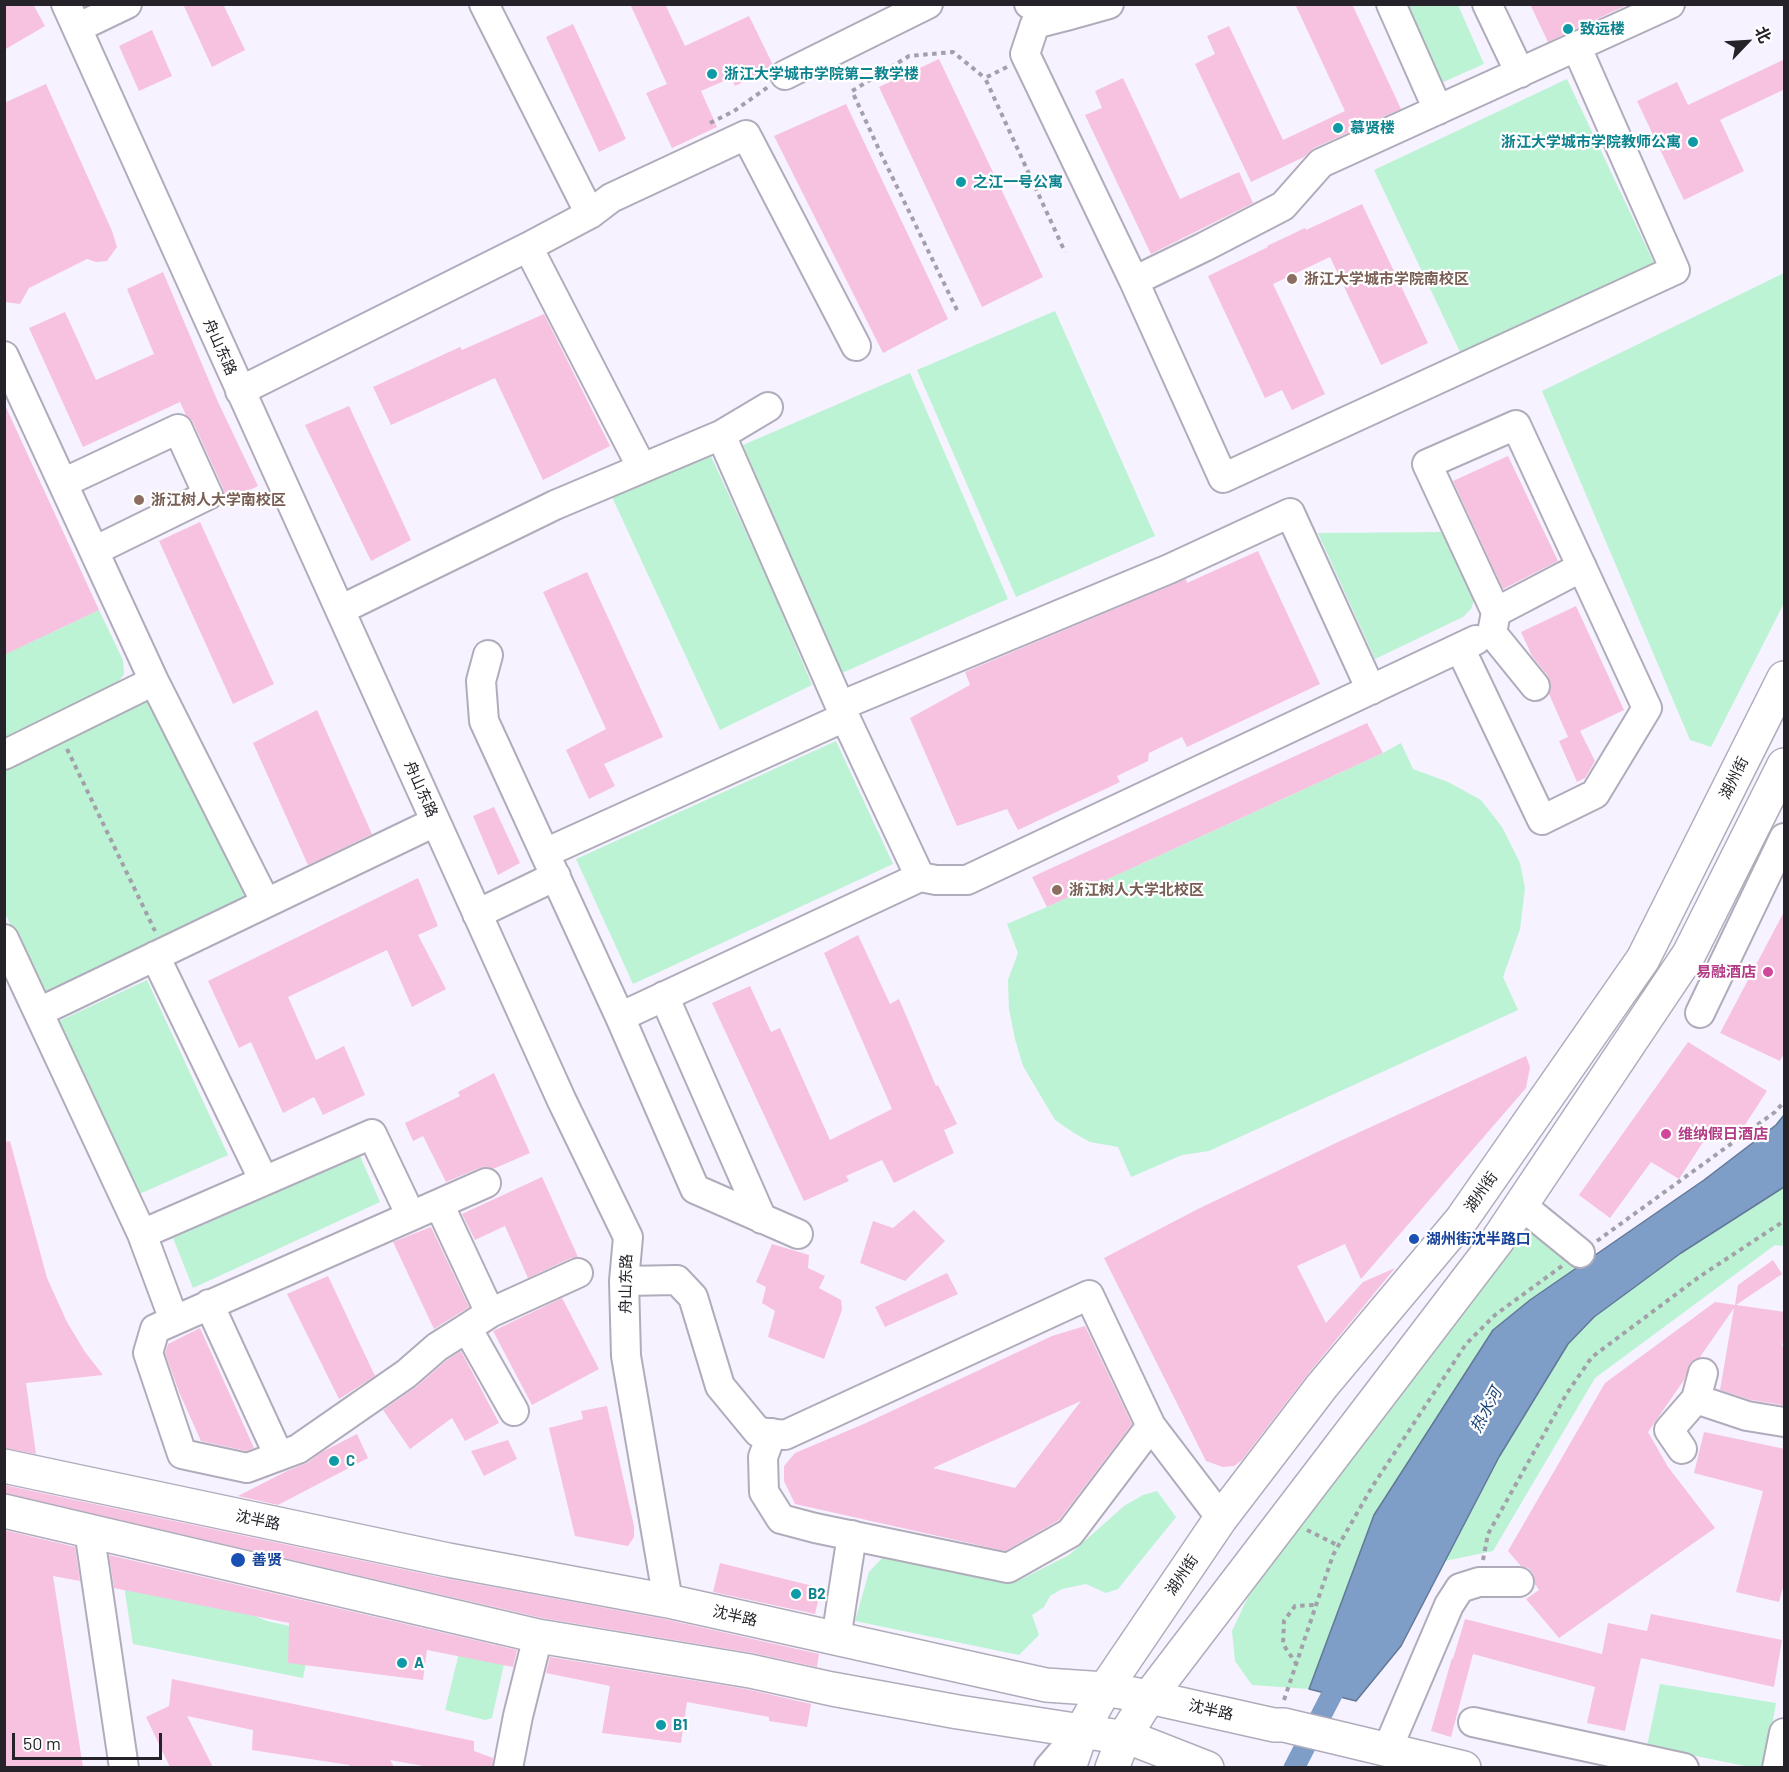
<!DOCTYPE html>
<meta charset="utf-8">
<style>
body{margin:0}
#map{position:relative;width:1789px;height:1772px;overflow:hidden;background:#f6f2ff;font-family:Barlow,"Noto Sans SC",sans-serif}
canvas{display:block}
.frame{position:absolute;inset:0;border:6px solid #252329;pointer-events:none}
.north{position:absolute;left:1717px;top:12px;width:60px;height:60px;-webkit-text-stroke:4px #fff;paint-order:stroke;rotate:65deg;font-size:16px;font-weight:700;line-height:24px;text-align:center;color:#252329}
.north::after{content:'';display:block;margin:auto;width:21px;height:27px;background:#252329;clip-path:polygon(50% 0,100% 100%,50% 72%,0 100%)}
.scale{position:absolute;left:12px;top:1733px;width:150px;height:27px;box-sizing:border-box;border:3px solid #252329;border-top:0;padding-left:8px;font-size:18px;line-height:21px;white-space:nowrap;color:#252329;-webkit-text-stroke:4px #fff;paint-order:stroke}
</style>
<div id="map">
<canvas width="1789" height="1772"></canvas>
<div class="frame"></div>
<div class="north">北</div>
<div class="scale">50 m</div>
</div>
<script>
const ctx = document.querySelector('canvas').getContext('2d');
ctx.lineJoin = 'round';
function fillPath(path, color) { ctx.fillStyle = color; ctx.fill(path, 'evenodd'); }
const poly = rows => new Path2D(rows.map(r => 'M' + r).join(''));
function strokePath(path, color, width, dash) { ctx.strokeStyle = color; ctx.lineWidth = width; ctx.lineCap = dash ? 'butt' : 'round'; ctx.setLineDash(dash || []); ctx.stroke(path); }
function write(font, color, halo, rows, align = 'center') {
  ctx.font = font + ' Barlow,"Noto Sans SC",sans-serif'; ctx.lineWidth = 4.5; ctx.setLineDash([]); ctx.textBaseline = 'middle'; ctx.strokeStyle = halo; ctx.fillStyle = color; for (const [text, x, y, turn = 0] of rows) {
    ctx.save(); ctx.translate(x, y); ctx.rotate((+turn || 0) * Math.PI / 180); ctx.textAlign = isNaN(turn) ? turn : align; if (halo) ctx.strokeText(text, 0, 0); ctx.fillText(text, 0, 0); ctx.restore();
  }
}
const green = poly([
 [1407,5,1458,5,1484,64,1441,83],
 [1567,79,1654,263,1461,354,1374,170],
 [1784,273,1784,603,1711,747,1690,740,1542,391],
 [1055,311,1155,536,1016,597,917,370],
 [910,373,1008,599,842,673,743,445],
 [710,454,771,587,812,685,720,730,612,497],
 [1444,532,1475,597,1471,609,1463,617,1375,659,1318,533],
 [99,610,123,660,124,674,117,684,5,737,4,662,6,661,5,643,25,645],
 [148,694,250,900,45,999,5,913,4,765],
 [836,741,893,864,633,984,576,859],
 [1401,743,1413,769,1448,782,1481,800,1502,827,1520,863,1525,888,1520,929,1503,977,1518,1010,1209,1151,1182,1155,1131,1177,1118,1147,1090,1142,1074,1133,1055,1120,1023,1066,1015,1039,1009,1009,1008,980,1018,953,1007,924,1047,907,1383,753],
 [147,980,228,1155,137,1195,59,1021],
 [360,1156,380,1202,193,1288,173,1238],
 [1784,1187,1784,1246,1775,1245,1595,1378,1493,1551,1445,1561,1499,1457,1568,1344,1594,1317,1681,1253],
 [1524,1226,1578,1267,1530,1300,1493,1330,1374,1515,1309,1689,1252,1685,1235,1661,1232,1631,1247,1599,1294,1529],
 [1157,1491,1176,1517,1118,1589,1106,1593,1086,1584,1062,1589,1050,1596,1044,1607,1032,1615,1039,1635,1019,1655,855,1621,869,1572,883,1557,893,1551,942,1558,1018,1581,1069,1555,1124,1506,1143,1495],
 [124,1586,221,1603,267,1621,312,1631,303,1678,133,1644],
 [459,1653,504,1664,492,1718,485,1720,445,1710],
 [1660,1684,1776,1703,1765,1767,1750,1767,1647,1746]
]);
const water = poly([
 [1784,1115,1784,1187,1681,1253,1594,1317,1568,1344,1499,1457,1401,1646,1356,1701,1309,1689,1374,1515,1493,1330,1530,1300,1704,1180,1776,1125,1784,1115]
]);
const canal = poly([
 [1294,1768,1345,1669]
]);
const building = poly([
 [4,4,33,4,45,26,4,50],
 [183,4,223,4,245,50,212,67],
 [630,4,665,4,685,46,749,16,773,65,770,69,735,86,731,78,701,91,717,127,672,148,646,93,667,84],
 [1295,4,1352,4,1401,109,1314,148,1304,157,1251,182,1195,64,1215,54,1207,36,1229,26,1283,140,1345,111],
 [1530,4,1629,4,1548,42],
 [573,24,626,139,599,152,546,37],
 [152,30,172,76,139,91,119,46],
 [939,59,1043,277,982,307,879,87],
 [1785,59,1785,89,1720,120,1744,171,1684,200,1637,101,1677,82,1688,105],
 [1123,78,1180,199,1239,172,1253,203,1151,254,1085,115,1102,108,1095,91],
 [46,84,112,231,117,247,107,261,96,262,87,259,29,288,20,304,4,302,4,103],
 [846,104,948,319,883,353,774,136],
 [1362,204,1428,343,1381,365,1330,257,1273,284,1325,394,1292,410,1282,390,1265,398,1208,276,1268,247,1267,246,1305,228,1306,230],
 [163,272,218,402,258,486,224,502,223,488,193,422,186,415,180,402,83,447,29,328,65,312,96,380,154,354,127,289],
 [544,314,610,446,543,480,495,378,391,425,373,387,460,347,462,350],
 [4,403,99,610,4,655],
 [349,406,411,540,371,561,305,425],
 [1508,456,1558,561,1503,589,1453,481],
 [200,522,274,684,233,704,159,541],
 [1258,551,1320,684,1187,747,1182,737,1149,753,1148,761,1117,776,1120,782,1018,830,1007,809,957,826,910,718,970,685,965,672,1186,579,1187,583],
 [587,572,663,737,604,764,615,786,589,799,566,750,606,729,543,592],
 [1576,606,1624,710,1580,731,1595,761,1585,778,1577,782,1559,741,1568,737,1549,694,1551,683,1548,676,1532,656,1521,632],
 [317,710,372,834,308,865,253,743],
 [1367,723,1383,753,1047,907,1032,877],
 [494,807,520,863,498,875,473,816],
 [418,878,438,926,418,935,446,989,412,1007,387,950,288,997,316,1060,344,1046,365,1095,323,1115,314,1097,283,1113,251,1042,239,1048,208,981],
 [1785,910,1785,1051,1780,1061,1720,1033],
 [858,935,890,1004,899,999,936,1086,938,1085,957,1124,944,1130,954,1153,894,1183,882,1160,846,1176,849,1181,804,1201,712,1003,750,986,771,1032,780,1028,830,1140,892,1109,824,953],
 [1688,1042,1767,1091,1735,1140,1713,1127,1679,1179,1651,1162,1610,1218,1579,1195],
 [1526,1056,1530,1067,1526,1088,1361,1279,1345,1244,1297,1266,1326,1323,1363,1282,1395,1268,1308,1374,1242,1460,1234,1466,1223,1467,1206,1461,1104,1258,1198,1209,1338,1142],
 [494,1073,530,1153,493,1169,487,1167,479,1168,446,1182,423,1136,413,1141,405,1123,460,1096,458,1092],
 [10,1141,47,1278,67,1322,85,1352,103,1375,26,1383,36,1454,4,1448,4,1142],
 [542,1177,578,1257,571,1258,528,1278,505,1226,475,1240,462,1214],
 [914,1210,945,1241,905,1281,860,1263,873,1221,893,1228],
 [431,1227,469,1307,434,1329,393,1242],
 [772,1244,809,1255,808,1268,825,1276,819,1288,841,1300,842,1310,824,1359,768,1337,775,1311,762,1303,766,1287,756,1282],
 [1773,1260,1782,1274,1736,1305,1785,1312,1785,1327,1782,1346,1785,1347,1785,1397,1783,1405,1751,1400,1720,1390,1734,1308,1700,1357,1691,1362,1684,1380,1648,1432,1668,1467,1715,1528,1559,1638,1526,1599,1539,1590,1535,1584,1533,1573,1528,1568,1521,1566,1508,1551,1605,1383,1715,1302,1735,1305,1738,1285],
 [947,1273,958,1294,885,1327,875,1307],
 [328,1276,375,1376,339,1399,287,1294],
 [562,1298,599,1369,532,1405,493,1331],
 [1085,1326,1132,1424,1059,1520,1005,1551,795,1504,784,1481,784,1466,795,1453,866,1423,1052,1336],
 [1081,1401,1015,1488,933,1468],
 [200,1328,254,1448,246,1451,201,1441,179,1392,165,1353,168,1344],
 [461,1351,499,1423,465,1441,452,1418,410,1449,383,1410,416,1387,447,1360],
 [607,1406,634,1526,634,1537,628,1546,575,1536,549,1428,583,1419,581,1411],
 [1704,1432,1785,1449,1785,1580,1779,1602,1736,1592,1763,1491,1694,1473],
 [357,1434,368,1458,278,1505,238,1496,287,1471,307,1463,322,1452],
 [508,1440,517,1459,484,1476,471,1451],
 [4,1485,444,1578,664,1619,819,1654,817,1667,753,1653,542,1618,4,1493],
 [4,1530,75,1547,80,1581,53,1576,83,1767,4,1767],
 [109,1555,517,1650,513,1667,427,1650,423,1680,288,1663,289,1623,114,1588],
 [720,1563,821,1588,815,1614,713,1592],
 [1651,1614,1782,1640,1774,1687,1641,1658,1625,1731,1587,1723,1595,1687,1473,1654,1451,1737,1431,1731,1452,1658,1453,1659,1465,1619,1602,1654,1608,1623,1647,1631],
 [550,1657,746,1689,811,1704,807,1727,769,1721,769,1717,687,1702,681,1743,602,1733,610,1686,546,1673],
 [172,1679,474,1741,474,1751,493,1758,492,1767,429,1767,390,1760,394,1767,350,1767,349,1765,252,1750,253,1730,187,1716,213,1767,170,1767,146,1717,169,1706]
]);
const path = poly([
 [1007,67,985,78,1065,252],
 [710,123,734,111,768,87],
 [957,310,882,156,852,91,909,56,953,52,985,78],
 [67,749,155,931],
 [1597,1241,1775,1112,1784,1102],
 [1307,1530,1339,1546],
 [1483,1560,1488,1534,1567,1393,1592,1357,1699,1277,1784,1221],
 [1297,1665,1283,1644,1284,1621,1295,1606,1316,1605],
 [1284,1700,1333,1555,1372,1487,1466,1344,1495,1315,1562,1266]
]);
const minor = poly([
 [66,4,562,1101,628,1237,624,1281,626,1356,668,1601],
 [484,4,590,214],
 [1029,4,1066,16,1109,4],
 [1391,4,1438,110],
 [1487,4,1520,73],
 [1066,16,1035,24,1025,54,1134,281,1223,478,1675,270,1577,48],
 [77,28,127,4],
 [785,75,928,4],
 [528,247,642,468],
 [1134,281,1204,247,1283,206,1321,163,1670,4],
 [4,356,154,681,266,903],
 [240,391,528,247,590,214,611,198,746,135,856,346],
 [721,435,845,717],
 [63,483,178,429,208,495,94,551],
 [340,610,555,505,721,435,768,407],
 [1496,612,1582,567],
 [1492,633,1535,686],
 [1460,648,1542,820,1595,794,1647,708,1516,425,1427,464,1496,612,1492,633],
 [488,655,481,681,484,721,620,1017,695,1189,798,1234],
 [840,706,1169,569,1290,513,1371,690],
 [4,755,154,681],
 [545,853,845,717,920,877,620,1017],
 [920,877,936,880,967,880,1476,640],
 [477,914,556,876],
 [4,939,142,1234,174,1320],
 [155,956,264,1181],
 [664,996,762,1219],
 [39,1012,435,822],
 [1700,1013,1784,838],
 [486,1183,155,1329,148,1353,182,1454,247,1468,298,1449,406,1374,437,1347,467,1328,490,1313,578,1273],
 [439,1204,490,1313],
 [1521,1205,1580,1253],
 [142,1234,372,1134,411,1216],
 [624,1281,677,1280,693,1297,720,1386,758,1432,785,1435,1089,1295,1151,1426,1221,1518],
 [209,1304,279,1456],
 [467,1328,514,1411],
 [1696,1399,1747,1416,1784,1422],
 [772,1433,763,1457,764,1492,781,1519,815,1528,1008,1568,1070,1533,1151,1426],
 [1682,1449,1669,1430,1696,1399,1703,1373],
 [89,1530,124,1768],
 [836,1639,852,1535],
 [1473,1722,1684,1768],
 [1387,1750,1449,1605,1460,1588,1479,1582,1519,1582],
 [508,1768,518,1716,538,1636],
 [1049,1768,1079,1733],
 [1777,1768,1784,1733]
]);
const major = poly([
 [4,1466,448,1560,668,1601,1046,1685,1105,1689,1149,1697,1274,1725,1284,1725,1464,1768],
 [4,1511,538,1636,750,1671,832,1689,958,1712,1133,1739,1207,1768],
 [1069,1768,1082,1730,1105,1689,1221,1518,1322,1386,1462,1219,1643,959,1784,678],
 [1112,1768,1124,1737,1149,1697,1497,1241,1521,1205,1689,954,1784,765]
]);
const markers = [
 [1568,29,6,"#0f9aa8"],
 [712,74,6,"#0f9aa8"],
 [1338,128,6,"#0f9aa8"],
 [1693,142,6,"#0f9aa8"],
 [961,182,6,"#0f9aa8"],
 [1292,279,6,"#8d6e63"],
 [139,500,6,"#8d6e63"],
 [1057,890,6,"#8d6e63"],
 [1768,972,6,"#d1479c"],
 [1666,1134,6,"#d1479c"],
 [1414,1239,6,"#1a4fb4"],
 [334,1461,6,"#0f9aa8"],
 [238,1560,8,"#1a4fb4"],
 [796,1594,6,"#0f9aa8"],
 [402,1663,6,"#0f9aa8"],
 [661,1725,6,"#0f9aa8"]
];
const cultureNames = [
 ["致远楼",1580,29],
 ["浙江大学城市学院第二教学楼",724,74],
 ["慕贤楼",1350,128],
 ["浙江大学城市学院教师公寓",1681,142,"right"],
 ["之江一号公寓",973,182],
 ["C",346,1461],
 ["B2",808,1594],
 ["A",414,1663],
 ["B1",673,1725]
];
const educationNames = [
 ["浙江大学城市学院南校区",1304,279],
 ["浙江树人大学南校区",151,500],
 ["浙江树人大学北校区",1069,890]
];
const streetNames = [
 ["舟山东路",220,347,66],
 ["湖州街",1734,778,-63],
 ["舟山东路",421,789,66],
 ["湖州街",1481,1192,-55],
 ["舟山东路",626,1284,-89],
 ["沈半路",258,1520,12],
 ["湖州街",1182,1575,-56],
 ["沈半路",735,1616,13],
 ["沈半路",1211,1710,13]
];
const hotelNames = [
 ["易融酒店",1756,972],
 ["维纳假日酒店",1678,1134,"left"]
];
const transitNames = [
 ["湖州街沈半路口",1426,1239],
 ["善贤",252,1560]
];
const waterNames = [
 ["热水河",1486,1410,-62]
];
fillPath(green, '#bbf3d4');
fillPath(water, '#7e9dc7');
strokePath(water, '#637898', 1.5);
strokePath(canal, '#7e9dc7', 21);
fillPath(building, '#f7c2df');
strokePath(minor, '#b1acbb', 32);
strokePath(major, '#b1acbb', 36);
strokePath(path, '#a3a0aa', 4, [4.5, 4.5]);
strokePath(minor, '#fff', 28);
strokePath(major, '#fff', 33);
for (const [x, y, r, color] of markers) { const dot = new Path2D(); dot.arc(x, y, r, 0, 2 * Math.PI); ctx.fillStyle = color; ctx.fill(dot); strokePath(dot, '#fff', 2); }
write('bold 15px', '#0d838f', '#fff', cultureNames, 'left');
write('bold 15px', '#785e54', '#fff', educationNames, 'left');
write('15px', '#252329', '#fff', streetNames);
write('bold 15px', '#b23c85', '#fff', hotelNames, 'right');
write('bold 15px', '#164399', '#fff', transitNames, 'left');
write('italic 16px', '#184276', '#fff', waterNames);
</script>
